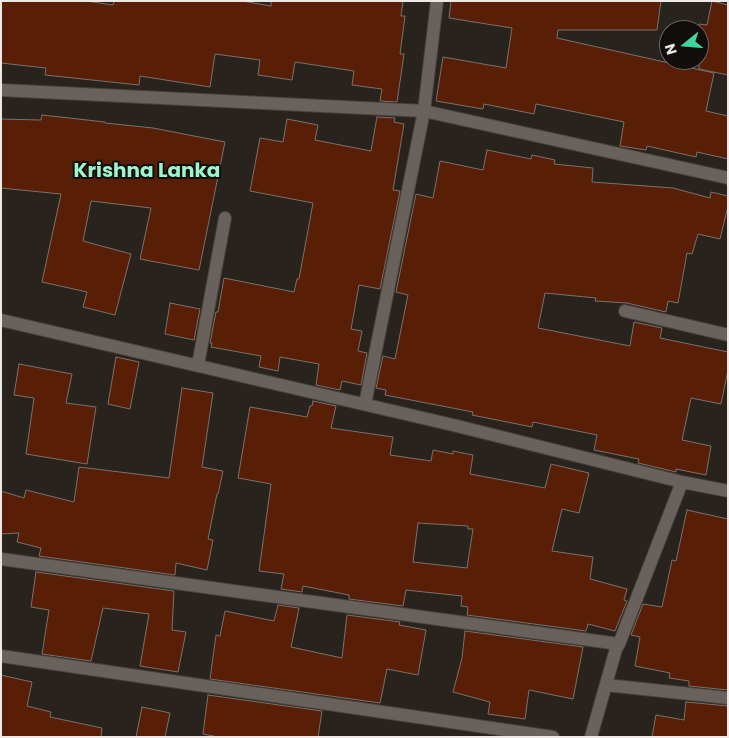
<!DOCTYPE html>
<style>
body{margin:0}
#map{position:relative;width:729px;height:738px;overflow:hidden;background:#29231e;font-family:Poppins,sans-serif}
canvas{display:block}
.frame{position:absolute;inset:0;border:2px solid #ede8e5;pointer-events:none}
.north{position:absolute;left:659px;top:20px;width:50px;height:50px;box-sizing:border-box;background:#100d0b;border:1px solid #686562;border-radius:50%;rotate:253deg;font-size:14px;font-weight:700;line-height:20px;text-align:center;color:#ede8e5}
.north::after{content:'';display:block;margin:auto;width:18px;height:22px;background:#42d4a0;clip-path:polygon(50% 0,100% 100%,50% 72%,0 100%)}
</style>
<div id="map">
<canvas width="729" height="738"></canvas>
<div class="frame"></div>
<div class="north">N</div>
</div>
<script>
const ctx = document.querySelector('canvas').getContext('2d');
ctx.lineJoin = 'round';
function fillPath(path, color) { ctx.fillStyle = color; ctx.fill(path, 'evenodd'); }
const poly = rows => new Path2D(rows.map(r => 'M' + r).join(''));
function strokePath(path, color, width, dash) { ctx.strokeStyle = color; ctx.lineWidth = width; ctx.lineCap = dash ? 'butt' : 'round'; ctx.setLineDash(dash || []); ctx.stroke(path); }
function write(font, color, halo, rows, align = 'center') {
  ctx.font = font + ' Poppins,sans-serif'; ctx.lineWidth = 4; ctx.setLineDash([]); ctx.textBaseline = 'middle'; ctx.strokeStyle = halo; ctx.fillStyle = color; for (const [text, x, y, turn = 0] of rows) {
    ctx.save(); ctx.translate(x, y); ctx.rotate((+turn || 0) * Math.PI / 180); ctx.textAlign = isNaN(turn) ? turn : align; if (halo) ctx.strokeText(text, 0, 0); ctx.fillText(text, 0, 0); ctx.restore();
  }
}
const building = poly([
 [1,1,86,1,113,5,114,1,242,1,271,6,271,1,403,1,401,16,405,16,400,54,404,54,397,102,380,101,382,89,352,85,354,71,295,62,292,80,258,75,260,60,215,54,210,87,140,76,139,85,45,75,46,68,1,63,1,1],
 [451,1,661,1,657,30,558,30,557,38,714,73,706,111,728,116,728,159,697,152,696,157,647,146,646,150,620,146,624,122,561,109,536,104,534,114,484,104,483,109,436,101,443,57,506,68,512,28,449,18,451,1],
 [712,1,728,5,728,75,699,69,699,24,707,25,712,1],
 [42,115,105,122,105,123,153,128,225,142,199,270,140,259,151,208,91,201,83,241,131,254,115,315,83,307,87,292,42,282,61,194,1,188,1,119,41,120,42,115],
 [377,117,395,118,394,122,404,124,393,190,400,191,380,289,359,285,351,329,362,331,358,351,367,353,361,385,342,381,340,390,316,385,319,364,280,357,278,371,259,367,261,356,211,347,212,343,210,343,216,312,218,312,224,278,294,292,297,279,299,279,313,203,250,191,260,138,283,142,287,119,318,125,315,140,371,151,377,117],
 [487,150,531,159,532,155,555,160,554,164,593,168,592,182,673,188,710,198,711,192,728,196,728,206,720,239,698,234,692,254,687,253,678,303,668,301,666,312,627,303,595,301,596,298,545,293,538,328,630,346,634,322,662,328,660,338,728,352,728,370,721,404,691,398,682,440,711,446,706,475,676,469,676,472,638,463,639,459,594,450,597,435,533,422,532,427,472,415,473,412,385,395,386,390,376,388,383,356,395,359,408,295,396,292,416,194,433,198,440,161,483,170,487,150],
 [170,303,200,309,194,340,165,334,170,303],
 [116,357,139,362,130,409,108,404,116,357],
 [19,364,72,374,66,403,96,407,87,464,26,454,34,398,14,395,19,364],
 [182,388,213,393,202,467,223,471,218,494,217,494,208,539,213,540,207,570,176,563,175,575,39,556,41,548,17,542,19,533,1,534,1,491,24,498,26,490,74,502,79,467,169,478,182,388],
 [313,401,336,406,331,428,393,437,390,455,431,461,433,450,453,454,453,451,473,455,470,474,545,488,551,464,589,473,579,513,562,509,552,551,593,557,590,579,627,589,624,600,627,601,615,631,588,624,586,631,467,615,468,607,461,606,462,596,406,590,403,606,349,599,349,595,303,586,302,592,281,589,284,574,259,571,271,484,238,478,250,407,307,417,310,406,312,406,313,401],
 [418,523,468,526,468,529,473,529,467,568,413,562,418,523],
 [687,510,728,519,728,690,689,686,689,681,669,678,670,673,635,666,640,637,631,635,643,604,662,607,672,560,676,561,687,510],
 [36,572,174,591,172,630,186,632,178,672,140,666,149,614,103,608,91,661,42,654,49,610,31,607,36,572],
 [278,605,299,608,291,647,342,658,347,615,400,622,399,625,426,630,418,675,387,669,380,703,210,679,216,635,220,636,225,611,274,621,278,605],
 [465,631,583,647,573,699,529,690,525,719,488,714,490,702,453,692,462,658,465,631],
 [1,675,32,682,27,706,51,712,50,717,102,728,101,737,1,737,1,675],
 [208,695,322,711,318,737,218,737,203,734,208,695],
 [686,702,728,706,728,737,652,737,656,715,684,720,686,702],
 [142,707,170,713,165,737,136,737,142,707]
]);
const minor = poly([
 [1,90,424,111,437,1],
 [625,311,728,335],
 [1,320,453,425,682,482,728,491],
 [198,365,225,218],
 [365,404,424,111,728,178],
 [1,559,619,644],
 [1,656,553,737],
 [606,685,728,698],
 [591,737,616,649,619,644,682,482]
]);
const districtNames = [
 ["Krishna Lanka",147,172]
];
fillPath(building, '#591f06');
strokePath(building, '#7a716d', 1);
strokePath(minor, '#47413d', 14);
strokePath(minor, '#69615c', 12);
write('bold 20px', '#9df4ce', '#100d0b', districtNames);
</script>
